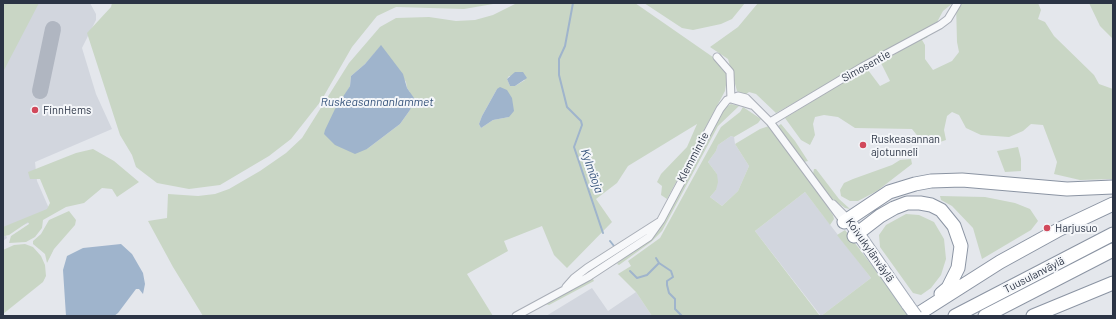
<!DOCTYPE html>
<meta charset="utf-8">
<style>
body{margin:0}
#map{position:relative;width:1116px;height:319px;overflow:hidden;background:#e4e7ec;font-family:Barlow,sans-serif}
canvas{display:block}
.frame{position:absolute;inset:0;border:4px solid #2b3445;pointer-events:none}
</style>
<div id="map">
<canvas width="1116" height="319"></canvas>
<div class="frame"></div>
</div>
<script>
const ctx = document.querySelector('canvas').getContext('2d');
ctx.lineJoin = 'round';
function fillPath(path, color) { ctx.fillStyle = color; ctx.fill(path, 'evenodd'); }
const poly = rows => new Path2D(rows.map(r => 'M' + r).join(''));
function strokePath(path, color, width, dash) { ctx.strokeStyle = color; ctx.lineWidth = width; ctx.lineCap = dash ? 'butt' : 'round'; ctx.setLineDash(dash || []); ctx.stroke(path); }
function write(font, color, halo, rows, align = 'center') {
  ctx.font = font + ' Barlow,sans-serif'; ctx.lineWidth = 4; ctx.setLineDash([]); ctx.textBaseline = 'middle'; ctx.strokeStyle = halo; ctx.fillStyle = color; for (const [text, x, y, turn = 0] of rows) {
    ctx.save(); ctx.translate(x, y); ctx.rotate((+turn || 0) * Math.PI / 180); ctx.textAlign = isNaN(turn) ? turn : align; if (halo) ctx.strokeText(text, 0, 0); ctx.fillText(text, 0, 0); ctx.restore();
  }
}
const built = poly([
 [3,3,90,3,96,14,96,20,82,48,96,94,112,129,35,162,37,181,51,213,5,233,7,238,3,241],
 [731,136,734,137,735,144,749,166,738,191,722,206,710,197,716,190,717,174,708,162,716,151,718,145],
 [805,192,871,278,821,316,755,231],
 [592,288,608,311,636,292,652,316,546,316]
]);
const green = poly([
 [3,3,39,3,3,72],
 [112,3,499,3,464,9,396,7,377,16,352,47,321,101,291,139,269,156,220,185,189,189,157,183,136,167,132,155,120,135,87,33,111,7],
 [517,3,635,3,720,62,728,73,725,91,667,199,661,195,662,186,657,182,661,174,687,147,697,124,628,166,617,183,596,199,612,222,567,268,554,255,542,226,504,241,508,251,467,274,493,316,203,316,173,267,148,221,167,218,168,194,198,196,215,194,229,189,260,171,286,153,302,138,349,63,380,27,396,18,429,17,456,21,475,20,493,15],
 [381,46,406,82,407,88,410,92,410,110,400,124,367,149,345,95,350,86,351,76,365,64],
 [509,76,525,80,515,86,510,86,507,79],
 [497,89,509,117,493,120,481,128,479,124,482,116],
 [644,3,745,3,732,19,721,24,693,30,682,28],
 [758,3,953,3,943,11,936,24,776,113,756,94,749,92,745,95,737,91,728,59,710,47,738,27],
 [956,3,1038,3,1041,10,1038,19,1045,22,1054,36,1094,75,1099,84,1113,89,1113,179,1080,180,1054,174,1057,162,1043,125,1031,124,1023,131,1009,137,981,135,966,128,959,115,952,112,947,116,944,130,946,140,934,144,924,144,912,129,855,128,838,117,824,115,815,117,813,124,815,135,810,145,801,140,785,118,850,78,868,70,880,86,890,81,881,63,925,35,928,37,922,40,925,45,925,59,933,70,952,61,959,52,957,42],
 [1089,3,1113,3,1113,39,1100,26],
 [731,104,739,106,718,126,662,231,651,242,619,265,617,264,621,259,656,233,660,228,720,115,724,108],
 [743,107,761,119,758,123,734,137,731,136,718,145,716,151,708,162,717,174,718,182,716,190,710,197,722,206,738,191,749,166,735,144,760,129,769,126,821,197,833,215,834,219,830,225,805,192,755,231,820,316,652,316,636,292,618,274,631,266,628,261,660,238,721,127,740,112],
 [781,124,795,141,808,161,804,162,778,126],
 [1018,147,1021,159,1021,171,1005,172,997,151],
 [93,149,114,161,139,182,117,197,112,189,102,188,84,203,66,207,43,220,42,228,35,237,26,242,9,243,11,236,29,224,28,222,9,235,4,236,3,227,47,209,50,203,40,179,30,179,28,172,76,153],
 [911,159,912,164,877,191,858,201,850,201,841,196,840,190,844,183,853,179,892,165,900,160],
 [814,169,816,169,839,199,850,209,845,208,831,198,813,174],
 [940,196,985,197,1015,203,1030,209,1038,221,1031,230,982,259,973,228,952,206,941,200],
 [69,211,76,220,75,225,54,249,47,263,45,254,33,244,33,241,41,234,49,220],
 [906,214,919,215,934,222,944,239,946,259,941,275,931,288,921,295,913,293,880,247,879,235,886,225],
 [845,230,909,314,906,316,821,316,871,278,837,235],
 [25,244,33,247,41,256,45,265,46,276,43,282,3,314,3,250,14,245],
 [592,277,594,281,549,305,545,304]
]);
const water = poly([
 [381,45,403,74,407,88,414,98,410,110,400,124,367,149,355,154,335,145,324,134,325,130,335,109,350,86,351,76,365,64],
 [515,72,523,72,527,78,515,86,510,86,507,79],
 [500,87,507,90,512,98,514,111,509,117,493,120,481,128,479,124,482,116,497,89],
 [121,244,132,254,143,273,145,284,143,294,139,289,136,289,118,313,114,316,66,316,63,270,67,256,83,248]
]);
const stream = poly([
 [573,3,565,46,559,59,559,75,567,107,581,121,582,125,574,147,603,233],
 [610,241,614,246],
 [656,258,659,263],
 [630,271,637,278,647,275,659,263,671,271,673,277,667,281,667,285,669,293,675,299,675,309,682,316]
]);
const taxiway = poly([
 [40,91,53,29]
]);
const minor = poly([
 [717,57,730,72,731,99],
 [731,99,751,105],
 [770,122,862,67,940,25,948,19,957,4],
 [833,204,848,219],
 [566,287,574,278,587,268,659,222],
 [516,316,588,277,649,237,661,220,720,109,727,100,738,96,746,98,770,122,844,222]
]);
const primary = poly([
 [848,219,908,305]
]);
const motorway = poly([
 [844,222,889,192,915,184,931,181,962,180,1067,189,1113,187],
 [854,236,880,216,894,208,907,203,920,203,931,205,941,210,954,226,961,246,958,268,948,288,941,294],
 [915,316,1000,262,1060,229,1113,204],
 [955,316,1113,234],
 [985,316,1113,250],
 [1033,316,1113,283]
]);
const primaryBridge = poly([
 [908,305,916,316]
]);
const markers = [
 [35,110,4,"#d1495b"],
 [863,145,4,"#d1495b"],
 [1047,228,4,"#d1495b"]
];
const streetNames = [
 ["Simosentie",866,66,-29],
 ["Klemmintie",693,157,-62],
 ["Koivukylänväylä",870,250,55],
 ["Tuusulanväylä",1034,275,-27]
];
const poiNames = [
 ["FinnHems",43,110],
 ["Ruskeasannan",871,139],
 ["ajotunneli",871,152],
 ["Harjusuo",1055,228]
];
const waterNames = [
 ["Ruskeasannanlammet",377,102],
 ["Kylmäoja",592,171,71]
];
fillPath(built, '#d2d6de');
fillPath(green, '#c9d6c5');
fillPath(water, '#9fb4cc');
strokePath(stream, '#9fb4cc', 2);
strokePath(taxiway, '#b0b6c1', 16);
strokePath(minor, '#a9aeb7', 9);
strokePath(primary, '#a3abb8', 14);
strokePath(motorway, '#8b94a3', 15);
strokePath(minor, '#f7f8fa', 7);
strokePath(primary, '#fff', 12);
strokePath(motorway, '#fff', 13);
strokePath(primaryBridge, '#a3abb8', 14, []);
strokePath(primaryBridge, '#fff', 12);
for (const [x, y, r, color] of markers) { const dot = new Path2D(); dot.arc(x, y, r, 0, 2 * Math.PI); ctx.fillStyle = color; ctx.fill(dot); strokePath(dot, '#f4f6f9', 1.5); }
write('11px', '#2b3445', '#f4f6f9', streetNames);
write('11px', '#2b3445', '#f4f6f9', poiNames, 'left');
write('italic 12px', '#34527a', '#f4f6f9', waterNames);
</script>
